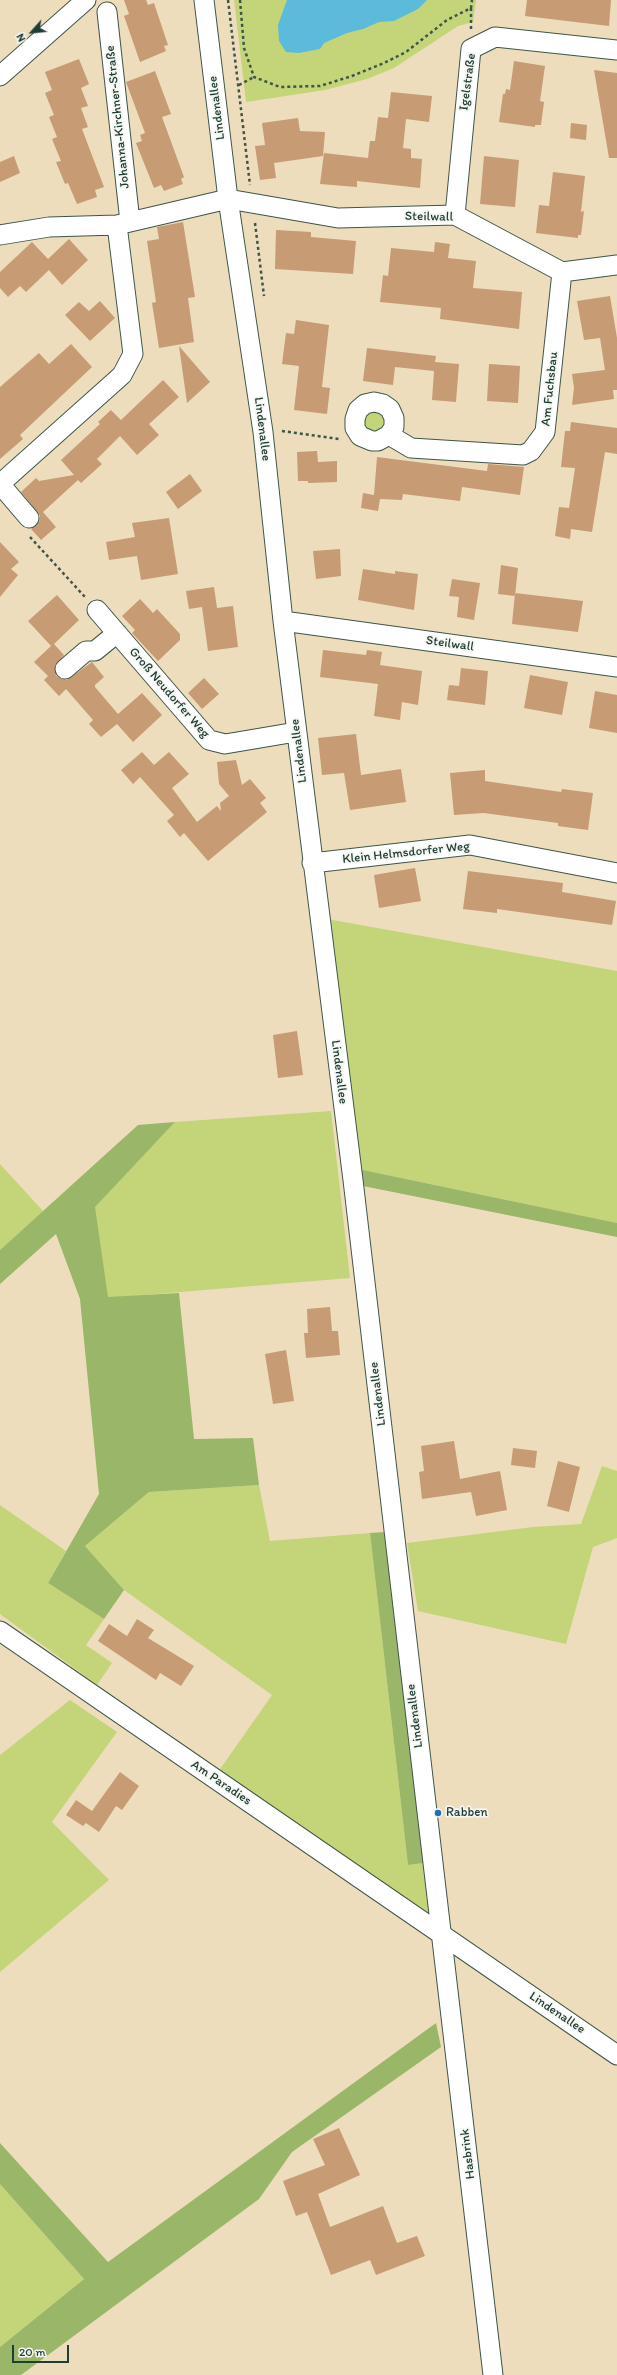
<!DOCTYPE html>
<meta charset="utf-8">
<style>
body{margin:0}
#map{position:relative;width:617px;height:2375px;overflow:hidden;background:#edddbc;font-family:Itim,sans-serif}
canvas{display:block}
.north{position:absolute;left:12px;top:12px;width:40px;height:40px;-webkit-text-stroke:3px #f6f6f2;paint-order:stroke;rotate:243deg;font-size:11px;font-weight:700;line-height:16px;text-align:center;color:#1f3d34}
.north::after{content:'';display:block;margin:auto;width:14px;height:18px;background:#1f3d34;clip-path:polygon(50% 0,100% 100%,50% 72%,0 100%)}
.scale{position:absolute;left:12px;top:2345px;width:57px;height:18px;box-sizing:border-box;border:2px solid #1f3d34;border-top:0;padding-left:5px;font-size:12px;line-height:14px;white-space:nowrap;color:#1f3d34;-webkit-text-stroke:3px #f6f6f2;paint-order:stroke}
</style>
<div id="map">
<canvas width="617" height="2375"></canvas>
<div class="north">N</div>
<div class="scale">20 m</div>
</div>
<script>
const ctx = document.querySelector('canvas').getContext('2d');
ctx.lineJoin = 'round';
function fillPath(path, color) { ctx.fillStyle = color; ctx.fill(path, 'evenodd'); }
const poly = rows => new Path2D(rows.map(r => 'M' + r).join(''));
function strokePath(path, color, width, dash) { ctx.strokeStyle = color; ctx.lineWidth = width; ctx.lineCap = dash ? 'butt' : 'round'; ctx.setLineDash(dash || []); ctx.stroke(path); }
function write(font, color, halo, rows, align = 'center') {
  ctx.font = font + ' Itim,sans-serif'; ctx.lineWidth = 3.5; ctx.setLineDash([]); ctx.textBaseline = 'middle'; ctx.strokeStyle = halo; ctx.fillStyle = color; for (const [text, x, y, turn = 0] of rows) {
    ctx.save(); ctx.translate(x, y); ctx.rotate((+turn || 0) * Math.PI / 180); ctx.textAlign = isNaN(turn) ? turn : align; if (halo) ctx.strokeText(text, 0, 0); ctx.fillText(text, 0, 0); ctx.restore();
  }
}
const green = poly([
 [234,0,476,0,473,22,458,26,394,68,367,79,325,90,246,102],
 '364 422a10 10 0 1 1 20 0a10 10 0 1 1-20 0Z',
 [327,919,617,971,617,1223,358,1169],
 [331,1111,350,1278,108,1298,94,1207,175,1122],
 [0,1164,43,1211,0,1250],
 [602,1466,617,1471,617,1538,593,1547,566,1644,418,1611,407,1543,533,1527,581,1524],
 [259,1485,270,1541,370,1533,408,1865,424,1863,430,1917,218,1772,272,1695,124,1590,85,1546,149,1492],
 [0,1505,66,1551,48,1583,104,1619,86,1645,112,1663,97,1685,0,1614],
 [70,1700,117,1732,52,1822,109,1880,0,1972,0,1755],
 [0,2184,84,2279,0,2347]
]);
const forest = poly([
 [175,1122,95,1207,108,1297,179,1293,194,1439,253,1438,259,1485,149,1492,85,1546,124,1590,104,1619,48,1583,99,1494,80,1299,56,1234,0,1284,0,1250,138,1125],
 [358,1169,617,1223,617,1237,363,1186],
 [384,1532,424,1863,408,1865,370,1533],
 [436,2023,441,2047,292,2152,259,2199,21,2375,0,2375,0,2347,84,2279,0,2184,0,2143,108,2262]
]);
const water = poly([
 [287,0,427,0,418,9,394,21,379,22,363,29,347,33,324,43,320,49,299,53,286,52,279,41,278,25]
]);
const building = poly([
 [124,0,146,0,148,5,154,3,168,45,164,46,166,51,140,62,124,16,129,14],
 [527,0,611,0,609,26,525,16],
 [79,59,89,84,81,88,88,106,81,108,88,127,82,129,104,187,95,190,97,197,77,204,68,183,65,184,56,162,61,161,52,139,57,137,49,117,54,115,45,93,52,90,45,72],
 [514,61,545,66,540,101,544,102,541,125,535,125,535,127,499,122,503,94,505,94,506,89,510,90],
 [594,70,617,73,617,158,609,158],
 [155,71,171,114,162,117,184,177,181,179,183,184,164,191,161,185,154,188,136,143,142,141,140,135,145,133,126,82],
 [391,92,432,96,429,122,406,119,403,148,411,149,411,158,422,159,420,188,357,181,357,187,320,184,324,153,368,158,370,141,375,141,378,117,388,118],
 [298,118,300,131,325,132,323,156,274,163,276,178,260,180,255,146,265,145,262,123],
 [571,123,587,125,586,140,570,138],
 [14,156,20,173,0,182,0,162],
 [484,156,519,160,515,207,480,204],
 [553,172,585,176,581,212,584,211,581,235,578,235,578,238,536,233,539,205,549,206],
 [183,222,195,297,188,298,194,342,159,348,152,303,156,302,147,241,159,239,157,227],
 [276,230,311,232,311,237,356,241,353,274,275,269],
 [69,239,88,260,62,285,49,270,26,292,20,286,8,297,0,288,0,272,32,242,48,259],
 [435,242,450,244,448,258,476,261,473,288,522,292,519,329,440,319,441,308,380,302,383,275,388,276,391,248,434,252],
 [610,296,617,338,617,390,613,390,614,399,572,405,574,388,572,374,605,370,600,338,584,340,577,301],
 [100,301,115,318,90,341,65,315,79,302,89,311],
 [296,320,329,325,322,387,330,388,327,414,294,410,299,366,282,364,286,333,294,334],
 [71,344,92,367,20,435,23,439,0,459,0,387,39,353,49,364],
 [179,346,210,382,187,403],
 [367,348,436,356,435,362,459,364,456,402,432,400,434,371,395,367,393,385,363,381],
 [489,364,520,366,518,403,487,401],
 [163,380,179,397,149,424,159,435,137,455,120,436,97,459,102,464,81,483,78,480,43,512,56,527,41,540,31,529,39,522,40,516,21,492,36,478,39,481,74,475,61,460,100,424,98,422,111,410,121,420],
 [571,422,617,428,617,454,605,452,592,532,571,529,570,539,555,536,559,507,569,508,575,468,561,467,565,431,570,431],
 [317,451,318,462,337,461,337,482,308,483,308,481,298,481,297,452],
 [377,457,487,471,488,464,524,467,520,495,462,487,460,501,403,494,402,500,380,499,378,511,361,508,363,493,374,495],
 [190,474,202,491,178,509,166,492],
 [169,518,178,574,141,580,137,556,109,560,106,542,135,537,132,523],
 [0,542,19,562,11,569,18,575,0,597],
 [340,549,341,576,316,579,313,551],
 [501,565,518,568,515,596,498,594],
 [363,569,395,574,395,571,418,574,414,610,358,600],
 [452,579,480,583,474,620,457,617,459,597,449,596],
 [214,587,217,608,233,606,238,647,208,651,202,607,189,609,186,591],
 [515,593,583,601,578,632,512,624],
 [57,595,79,620,54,644,64,655,55,665,56,676,62,679,67,680,92,662,104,677,95,685,95,687,118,714,142,693,162,715,133,742,117,724,101,737,89,724,93,720,66,689,59,696,44,680,48,676,34,662,51,646,28,621],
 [140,599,153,613,157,609,180,634,180,640,158,661,132,633,135,630,122,616],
 [323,650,366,655,367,650,382,652,380,665,422,671,418,705,402,702,400,720,374,716,378,684,320,677],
 [461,668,488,671,485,705,447,700,449,685,459,686],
 [530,675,568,682,562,715,524,708],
 [204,678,219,694,202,709,188,693],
 [595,691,617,695,617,733,589,728],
 [356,734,361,775,401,769,406,802,350,810,344,773,322,775,318,738],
 [142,752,154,765,169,752,189,774,172,788,197,822,217,806,221,811,220,803,229,796,219,784,217,762,236,760,242,785,250,779,266,798,260,803,267,812,208,861,184,833,180,837,167,821,174,815,140,777,133,784,121,770],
 [485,770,485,781,561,792,562,789,593,793,588,830,558,826,558,823,484,813,454,815,450,773],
 [415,868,421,901,379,908,374,875],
 [468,871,563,883,562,892,616,901,612,925,497,909,497,913,463,909],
 [297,1031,303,1075,278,1078,273,1035],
 [330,1307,332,1331,338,1331,340,1355,306,1358,304,1333,308,1333,307,1309],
 [286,1350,294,1401,273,1404,265,1354],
 [454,1441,460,1479,500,1471,507,1510,476,1516,471,1492,422,1499,419,1472,424,1471,421,1446],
 [513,1448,537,1451,535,1468,511,1465],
 [558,1461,580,1467,569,1512,547,1506],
 [137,1619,154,1630,148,1638,194,1666,181,1686,160,1673,156,1680,98,1641,109,1624,127,1636],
 [120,1772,139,1786,122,1810,116,1806,99,1832,86,1823,83,1826,66,1815,76,1800,92,1811],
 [339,2128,360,2175,318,2194,330,2227,383,2206,397,2243,417,2236,425,2256,376,2275,370,2260,331,2275,307,2212,296,2216,283,2181,325,2165,313,2139]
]);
const path = poly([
 [228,0,250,185],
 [240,0,244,48,254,77,280,87,320,86,352,76,384,63,406,52,447,20,471,8,472,0],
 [471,29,471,8],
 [239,85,254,77],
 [255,223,264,296],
 [282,431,339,439],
 [30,537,85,597]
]);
const minor = poly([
 [204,0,228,199,263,432,283,621,353,1180,493,2375],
 [107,12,130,222],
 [0,76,86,0],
 [455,215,471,49,495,37,617,50],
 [0,235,49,227,117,225,228,199,338,218,455,215,562,272,617,265],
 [389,435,378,441,372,441,360,436,355,428,355,419,358,410,365,404,374,402,383,404,390,409,394,418,394,427,389,435,411,448,523,455,531,451,545,432,562,272],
 [0,484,122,375,133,354,117,225],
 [0,484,29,518],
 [97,610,209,740,225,744,296,732],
 [283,621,617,667],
 [65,669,86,651,95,651,117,633],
 [312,863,470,845,617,873],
 [0,1631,617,2055]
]);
const markers = [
 [438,1813,4,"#1f6fb2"]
];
const streetNames = [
 ["Igelstraße",468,82,-82],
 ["Lindenallee",217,108,-97],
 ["Johanna-Kirchner-Straße",118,117,-96],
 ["Steilwall",429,217,1],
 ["Am Fuchsbau",550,389,-84],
 ["Lindenallee",262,429,83],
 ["Steilwall",450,644,8],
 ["Groß Neudorfer Weg",169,693,49],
 ["Lindenallee",299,751,-97],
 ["Klein Helmsdorfer Weg",406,853,-6],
 ["Lindenallee",339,1072,83],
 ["Lindenallee",378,1394,-97],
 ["Lindenallee",415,1716,-97],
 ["Am Paradies",221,1783,34],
 ["Lindenallee",557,2013,34],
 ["Hasbrink",468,2154,-97]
];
const poiNames = [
 ["Rabben",446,1813]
];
fillPath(green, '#c3d578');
fillPath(forest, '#9ab668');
fillPath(water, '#5cbada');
fillPath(building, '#c79b73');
strokePath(minor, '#3e5548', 21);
strokePath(path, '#3e5548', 2.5, [3, 3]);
strokePath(minor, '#fff', 19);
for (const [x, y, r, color] of markers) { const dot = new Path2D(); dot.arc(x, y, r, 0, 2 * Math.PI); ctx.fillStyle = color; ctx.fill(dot); strokePath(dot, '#f6f6f2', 1.5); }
write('13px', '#1f3d34', '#f6f6f2', streetNames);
write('13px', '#1f3d34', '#f6f6f2', poiNames, 'left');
</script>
